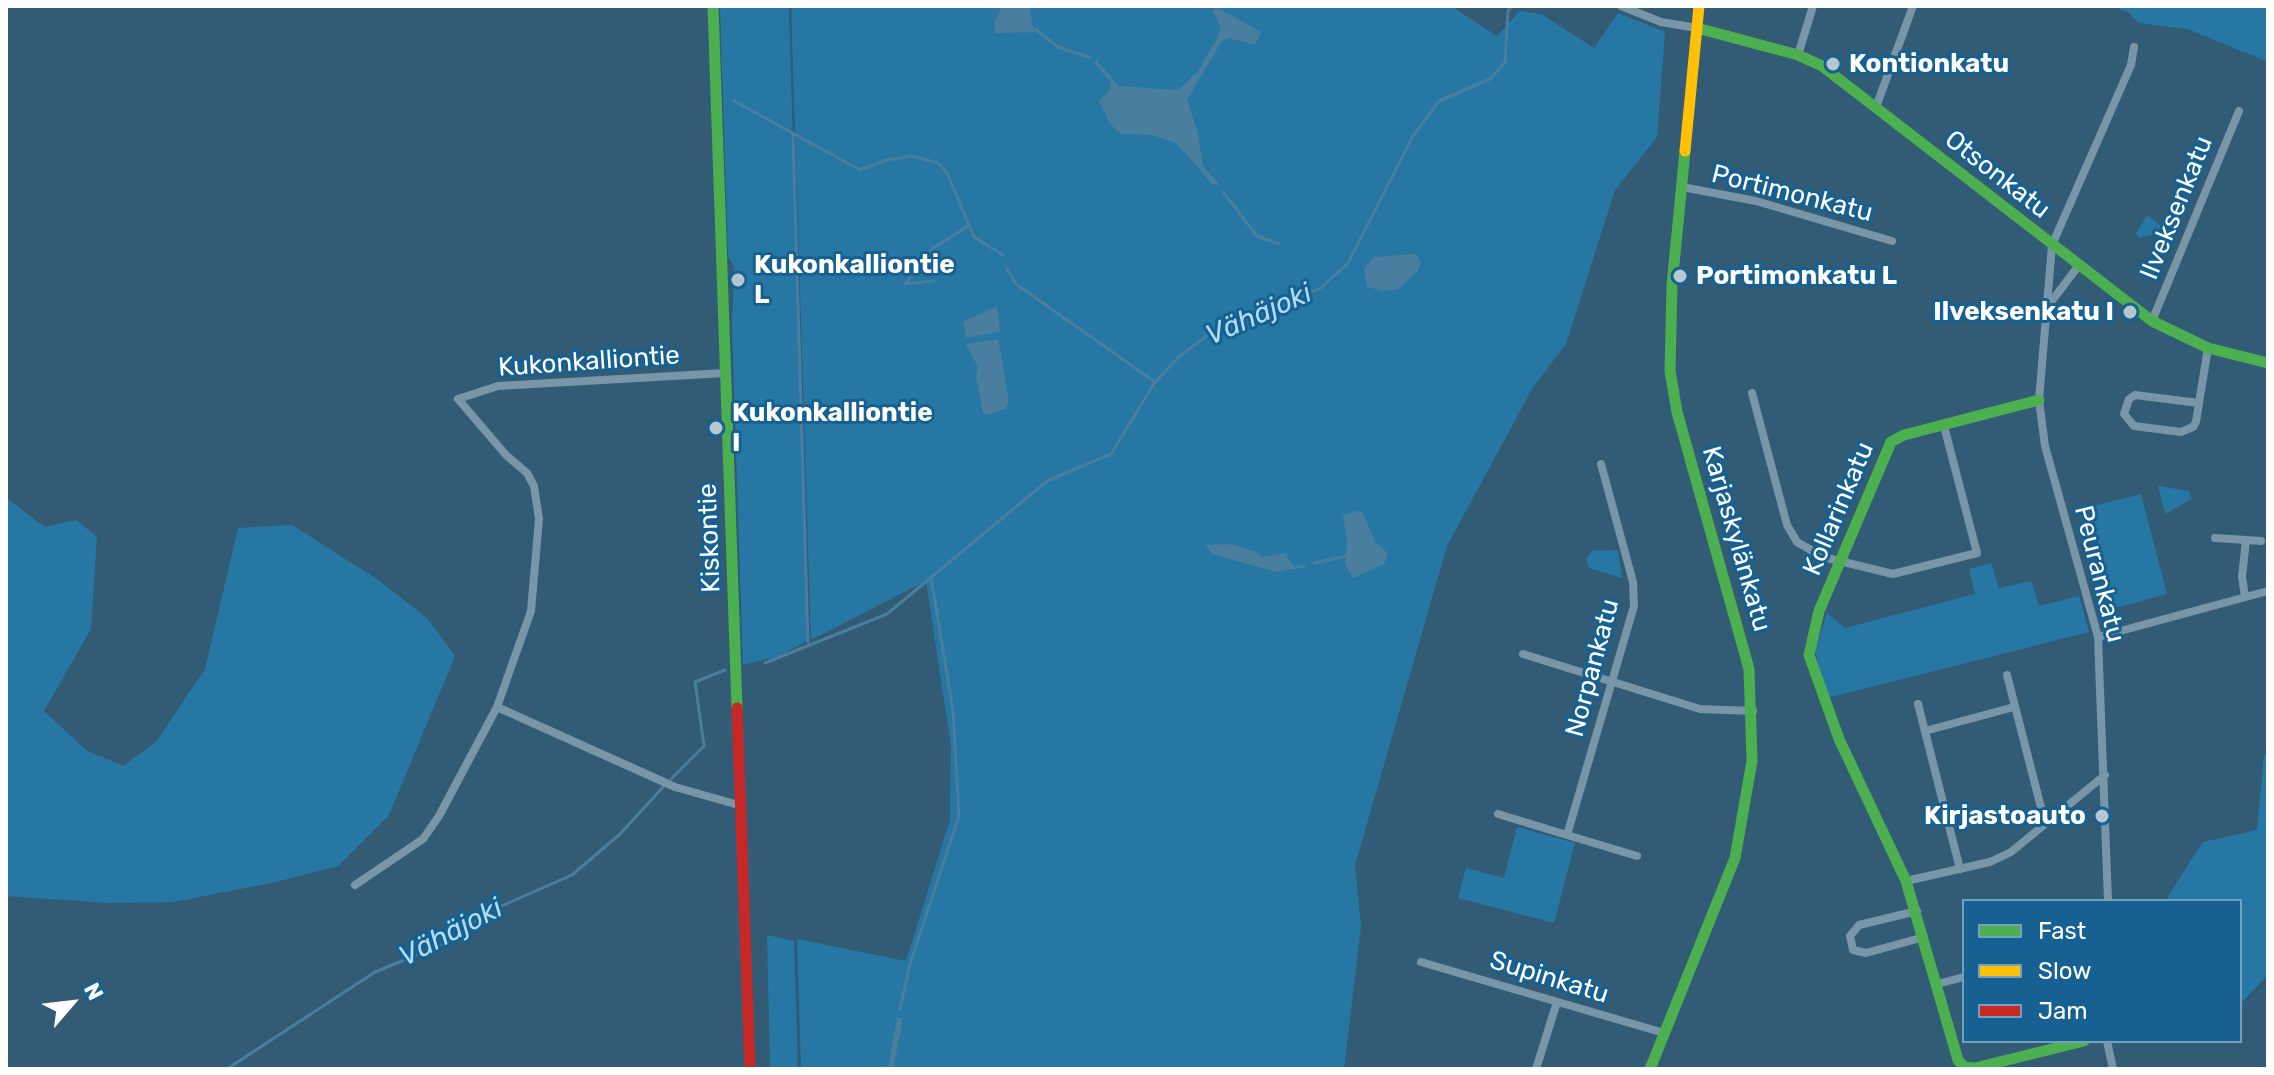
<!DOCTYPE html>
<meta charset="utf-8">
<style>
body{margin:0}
#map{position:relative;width:2274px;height:1075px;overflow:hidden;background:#325b75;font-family:Rubik,sans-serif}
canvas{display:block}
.frame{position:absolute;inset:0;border:8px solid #fff;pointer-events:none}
.legend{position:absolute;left:1962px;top:899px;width:280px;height:144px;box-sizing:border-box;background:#166191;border:2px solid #73a0bd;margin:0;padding:10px 14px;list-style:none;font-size:24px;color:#fff}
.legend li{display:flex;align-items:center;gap:16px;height:40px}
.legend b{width:40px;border:2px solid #73a0bd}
.north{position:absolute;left:32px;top:963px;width:80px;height:80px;-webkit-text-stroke:6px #166191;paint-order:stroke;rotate:62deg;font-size:22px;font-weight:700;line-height:32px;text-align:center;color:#fff}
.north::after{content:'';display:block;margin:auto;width:28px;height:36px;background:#fff;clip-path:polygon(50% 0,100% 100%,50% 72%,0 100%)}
</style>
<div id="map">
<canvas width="2274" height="1075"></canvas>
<div class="frame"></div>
<ul class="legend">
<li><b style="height:10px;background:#4caf50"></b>Fast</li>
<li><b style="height:10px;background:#ffc107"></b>Slow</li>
<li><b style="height:10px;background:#c62828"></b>Jam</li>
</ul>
<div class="north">N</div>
</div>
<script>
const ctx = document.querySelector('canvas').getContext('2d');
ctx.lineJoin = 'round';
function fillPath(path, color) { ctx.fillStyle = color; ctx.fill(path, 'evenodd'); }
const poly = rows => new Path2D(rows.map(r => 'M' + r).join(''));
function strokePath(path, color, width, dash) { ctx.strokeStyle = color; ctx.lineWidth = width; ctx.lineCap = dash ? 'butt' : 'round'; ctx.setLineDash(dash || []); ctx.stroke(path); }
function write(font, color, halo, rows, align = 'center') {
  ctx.font = font + ' Rubik,sans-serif'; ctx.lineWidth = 6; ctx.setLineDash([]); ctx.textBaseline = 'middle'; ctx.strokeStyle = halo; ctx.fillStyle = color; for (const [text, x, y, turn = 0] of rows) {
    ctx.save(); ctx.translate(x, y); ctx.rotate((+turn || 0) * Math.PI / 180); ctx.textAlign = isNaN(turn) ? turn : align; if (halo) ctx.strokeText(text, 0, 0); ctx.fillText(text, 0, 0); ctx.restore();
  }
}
const green = poly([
 [720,6,789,6,807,641,779,656,743,665,732,327,734,267,728,256],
 [791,6,1451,6,1497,36,1520,11,1541,14,1594,48,1618,13,1665,32,1657,137,1615,190,1566,344,1532,389,1447,546,1355,865,1361,926,1344,1069,801,1069,797,939,906,961,950,820,951,746,926,581,811,640],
 [2112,6,2268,6,2268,62,2188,29,2139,23,2129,13],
 [2147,215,2161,226,2162,232,2139,238,2136,233],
 [2158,486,2189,491,2192,499,2165,514],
 [2141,494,2167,594,2115,608,2089,507],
 [6,498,45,527,76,520,97,537,91,629,44,711,86,750,123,766,156,742,205,669,238,528,292,525,377,579,427,618,455,656,389,815,338,866,276,882,174,902,110,903,6,896],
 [1618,550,1622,578,1589,568,1586,560,1592,551],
 [1991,563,1999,588,2031,581,2039,606,2079,596,2089,632,1827,698,1815,651,1827,613,1845,628,1975,594,1969,569],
 [2264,755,2268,755,2268,975,2240,1004,2240,901,2169,901,2168,896,2203,842,2257,830],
 [1517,827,1575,843,1554,923,1458,898,1466,868,1504,878],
 [767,935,794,941,798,1069,770,1069]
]);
const water = poly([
 [1002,6,1029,6,1034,32,996,33,994,23],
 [1218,8,1261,32,1255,45,1229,38,1222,41,1187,100,1198,133,1203,166,1219,184,1213,185,1176,143,1152,135,1122,134,1111,125,1099,101,1109,91,1111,83,1095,64,1096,60,1119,86,1178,90,1198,71,1217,39,1221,29,1213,10],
 [1416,254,1421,263,1417,272,1398,289,1383,291,1367,287,1364,269,1373,257],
 [997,306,1000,332,966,338,963,322],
 [998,339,1009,401,1005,409,987,415,983,413,976,376,978,367,966,344],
 [1357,511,1362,512,1376,543,1388,553,1384,564,1353,578,1345,564,1347,539,1343,515],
 [1230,544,1254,551,1262,557,1285,553,1295,568,1276,572,1212,554,1205,545],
 [897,1018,903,1018,900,1034,893,1069,888,1069]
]);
const stream = poly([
 [1035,29,1058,47,1089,57],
 [734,101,860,170,887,160,912,156,938,163,947,173,974,237,1003,255],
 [793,133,808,642],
 [1223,192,1257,236,1279,244],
 [1007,269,1016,284,1155,382],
 [934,281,905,284,933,248,967,227],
 [1314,563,1346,556],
 [1293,568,1304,566],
 [765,663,887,614,1047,481,1111,454,1155,382,1181,355,1208,335,1321,288,1348,263,1413,136,1439,101,1490,79,1505,62,1508,11,1512,6],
 [671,779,704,746,695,682,725,670],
 [900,1009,910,964,959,816,953,711,931,577],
 [227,1069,375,972,443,944,490,911,572,875,620,834,664,786]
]);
const street = poly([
 [1621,6,1661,22,1697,28],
 [1798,55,1813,6],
 [1898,55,1955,70],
 [1876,107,1913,6],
 [1682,187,1756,201,1892,241],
 [2048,306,2079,265],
 [2152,321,2239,111],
 [1752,393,1787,525,1797,542,1823,557,1893,574,1977,553,1944,426],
 [2199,403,2135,395,2129,399,2124,414,2134,426,2181,432,2193,427,2196,422,2199,403,2208,348],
 [2215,538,2261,541],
 [2245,597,2242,577,2246,540],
 [2098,637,2268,591],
 [1523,654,1700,709,1753,711],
 [2007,675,2045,823],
 [1918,704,1960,869],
 [497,707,675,787,742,806],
 [1925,731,2014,707],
 [1498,814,1567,835,1634,606,1633,582,1601,464],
 [1567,835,1637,856],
 [1906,881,1990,862,2011,852,2105,775],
 [355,885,423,839,439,816,497,707,531,611,539,519,534,486,527,473,506,455,458,399,498,386,725,373],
 [2108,901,2098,637,2045,446,2039,400,2052,245,2131,65,2134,47],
 [1917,911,1859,925,1850,936,1853,950,1866,953,1924,937],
 [1421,962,1664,1033],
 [1937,984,1964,977],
 [2107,1041,2113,1069],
 [1536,1069,1557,1002]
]);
const fast = poly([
 [713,6,737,708],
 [1697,28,1798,55,1822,66,2152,321,2208,348,2268,363],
 [2039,400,1904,435,1891,442,1819,611,1809,655,1839,739,1906,881,1958,1060,1964,1067,1975,1068,2084,1041],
 [1650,1069,1735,858,1752,761,1749,669,1677,412,1670,371,1672,285,1685,151]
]);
const slow = poly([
 [1685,151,1699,6]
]);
const jam = poly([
 [737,708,750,1069]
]);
const markers = [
 [1833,64,8,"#b7c6cf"],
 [1680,276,8,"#b7c6cf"],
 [738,280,8,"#b7c6cf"],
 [2130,312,8,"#b7c6cf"],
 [716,428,8,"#b7c6cf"],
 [2102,816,8,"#b7c6cf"]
];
const poiNames = [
 ["Kontionkatu",1849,64],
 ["Kukonkalliontie",754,265],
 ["L",754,295],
 ["Portimonkatu L",1696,276],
 ["Ilveksenkatu I",2114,312,"right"],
 ["Kukonkalliontie",732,413],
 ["I",732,443],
 ["Kirjastoauto",2086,816,"right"]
];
const streetNames = [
 ["Otsonkatu",1997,175,38],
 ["Portimonkatu",1792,194,14],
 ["Ilveksenkatu",2177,208,-68],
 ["Kukonkalliontie",589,362,-4],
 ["Kollarinkatu",1839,509,-67],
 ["Kiskontie",710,538,-92],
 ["Karjaskylänkatu",1736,539,74],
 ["Peurankatu",2099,574,76],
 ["Norpankatu",1593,668,-75],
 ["Supinkatu",1549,978,17]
];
const waterNames = [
 ["Vähäjoki",1259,315,-24],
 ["Vähäjoki",451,933,-28]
];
fillPath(green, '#2777a5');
fillPath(water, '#4a7e9f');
strokePath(stream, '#4a7e9f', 3);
strokePath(street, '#7996a8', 8);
strokePath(fast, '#4caf50', 11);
strokePath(slow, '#ffc107', 11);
strokePath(jam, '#c62828', 11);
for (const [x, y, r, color] of markers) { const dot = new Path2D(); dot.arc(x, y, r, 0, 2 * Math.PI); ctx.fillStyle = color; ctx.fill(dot); strokePath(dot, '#166191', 3); }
write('bold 26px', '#fff', '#166191', poiNames, 'left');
write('26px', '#fff', '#166191', streetNames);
write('italic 28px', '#afddf7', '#166191', waterNames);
</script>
